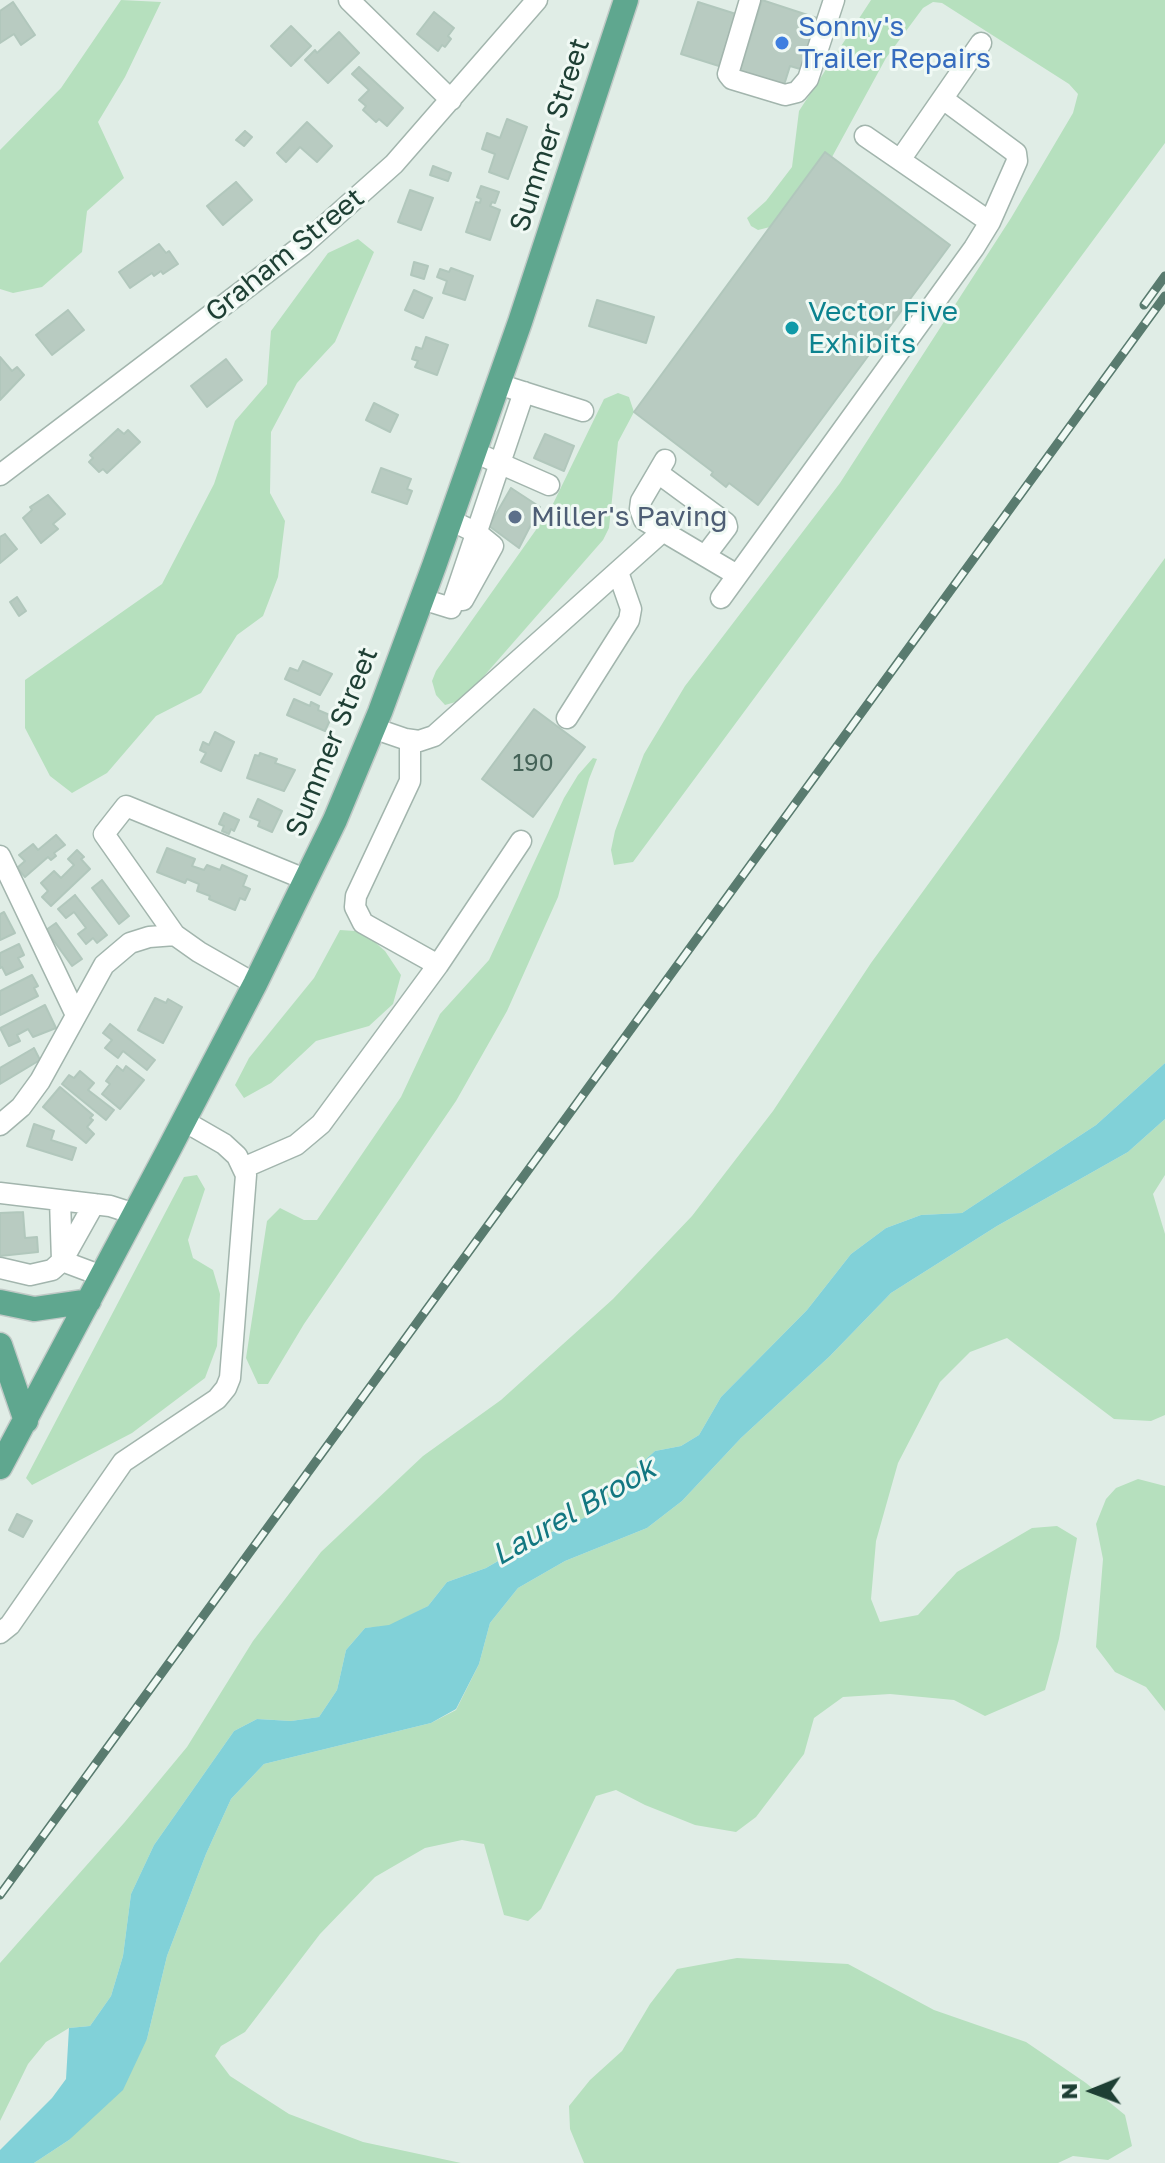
<!DOCTYPE html>
<style>
body{margin:0}
#map{position:relative;width:1165px;height:2163px;overflow:hidden;background:#e0ede6;font-family:"Golos Text",sans-serif}
canvas{display:block}
.north{position:absolute;left:1053px;top:2051px;width:80px;height:80px;-webkit-text-stroke:6px #f0f9f4;paint-order:stroke;rotate:269deg;font-size:22px;font-weight:700;line-height:32px;text-align:center;color:#1e3f34}
.north::after{content:'';display:block;margin:auto;width:28px;height:36px;background:#1e3f34;clip-path:polygon(50% 0,100% 100%,50% 72%,0 100%)}
</style>
<div id="map">
<canvas width="1165" height="2163"></canvas>
<div class="north">N</div>
</div>
<script>
const ctx = document.querySelector('canvas').getContext('2d');
ctx.lineJoin = 'round';
function fillPath(path, color) { ctx.fillStyle = color; ctx.fill(path, 'evenodd'); }
const poly = rows => new Path2D(rows.map(r => 'M' + r).join(''));
function strokePath(path, color, width, dash) { ctx.strokeStyle = color; ctx.lineWidth = width; ctx.lineCap = dash ? 'butt' : 'round'; ctx.setLineDash(dash || []); ctx.stroke(path); }
function write(font, color, halo, rows, align = 'center') {
  ctx.font = font + ' "Golos Text",sans-serif'; ctx.lineWidth = 6; ctx.setLineDash([]); ctx.textBaseline = 'middle'; ctx.strokeStyle = halo; ctx.fillStyle = color; for (const [text, x, y, turn = 0] of rows) {
    ctx.save(); ctx.translate(x, y); ctx.rotate((+turn || 0) * Math.PI / 180); ctx.textAlign = isNaN(turn) ? turn : align; if (halo) ctx.strokeText(text, 0, 0); ctx.fillText(text, 0, 0); ctx.restore();
  }
}
const green = poly([
 [121,0,161,2,125,77,98,122,124,178,87,211,82,252,42,287,13,293,0,289,0,150,61,88],
 [871,0,1165,0,1165,143,633,862,614,865,611,850,615,831,644,754,685,686,840,483,1011,218,1073,113,1078,94,1069,84,942,3,933,2,923,8,886,58,832,157,825,153,770,227,758,230,751,226,747,218,766,201,792,167,799,111],
 [358,239,374,252,335,342,297,383,271,432,270,493,285,521,278,577,263,616,237,635,201,693,156,716,107,773,72,793,50,776,25,728,25,680,162,584,214,484,235,421,267,384,271,331,328,253],
 [618,393,629,397,634,412,618,442,609,528,603,540,463,700,445,705,436,695,432,681,436,671,550,510,604,399],
 [1165,558,1165,1063,1096,1125,962,1213,921,1215,886,1228,851,1254,807,1310,721,1397,699,1435,681,1446,655,1451,637,1467,620,1488,586,1517,535,1539,486,1568,447,1582,428,1606,389,1626,365,1628,346,1650,337,1690,319,1717,291,1721,257,1719,234,1731,154,1845,131,1894,123,1956,111,1996,90,2026,69,2028,46,2042,28,2064,0,2121,0,1963,124,1823,187,1747,253,1641,321,1552,423,1456,501,1400,613,1299,692,1216,773,1111,871,963],
 [593,758,597,759,589,779,558,897,507,1011,456,1101,304,1324,268,1384,258,1384,246,1358,267,1221,280,1208,304,1220,317,1220,401,1097,440,1014,489,960,564,798,578,775],
 [340,930,355,931,369,937,385,951,401,975,393,1004,369,1026,316,1041,271,1083,244,1098,235,1085,249,1058,314,978],
 [1165,1119,1165,1175,1153,1194,1165,1234,1165,1415,1151,1421,1114,1419,1007,1338,970,1352,940,1382,898,1463,876,1541,871,1599,880,1622,918,1615,957,1572,1032,1528,1057,1526,1077,1538,1059,1639,1045,1690,985,1716,954,1700,890,1694,843,1697,814,1718,804,1754,756,1817,736,1832,695,1825,645,1805,616,1790,596,1796,541,1909,528,1921,504,1915,484,1844,462,1840,425,1848,375,1877,320,1934,245,2032,221,2046,215,2056,230,2076,289,2114,363,2142,461,2163,34,2163,69,2140,147,2039,167,1956,206,1854,231,1799,264,1764,431,1723,456,1710,479,1664,490,1623,518,1588,565,1561,647,1528,682,1501,741,1438,830,1356,891,1293,997,1226,1128,1152],
 [197,1175,205,1189,188,1240,193,1258,213,1270,220,1294,217,1346,205,1378,132,1433,32,1485,26,1478,184,1177],
 [1138,1479,1165,1486,1165,1711,1146,1687,1115,1672,1096,1647,1103,1559,1096,1524,1106,1499,1116,1488],
 [737,1958,848,1964,934,2010,1026,2042,1086,2083,1125,2115,1132,2146,1108,2160,1073,2156,1058,2163,584,2163,570,2129,569,2106,590,2080,622,2051,650,2004,677,1969]
]);
const water = poly([
 [1165,1063,1165,1119,1128,1152,997,1226,891,1293,830,1356,741,1438,682,1501,647,1528,565,1561,518,1588,490,1623,479,1664,456,1709,431,1723,264,1764,231,1799,206,1854,167,1956,147,2039,123,2090,69,2140,34,2163,0,2163,0,2150,52,2098,66,2079,69,2028,90,2026,111,1996,123,1956,131,1894,154,1845,234,1731,257,1719,291,1721,319,1717,337,1690,346,1650,365,1628,389,1625,428,1606,447,1582,486,1568,536,1539,586,1517,620,1488,637,1467,655,1451,681,1446,699,1435,721,1397,807,1310,851,1254,886,1228,921,1215,962,1213,1096,1125]
]);
const building = poly([
 [762,0,823,20,807,71,790,66,784,85,740,71,762,0],
 [13,2,35,35,21,45,14,34,0,43,0,11,13,2],
 [698,2,736,14,719,66,681,54,698,2],
 [434,12,454,28,448,36,451,39,445,47,442,45,438,51,417,34,434,12],
 [291,26,311,46,291,66,271,46,291,26],
 [339,32,359,53,328,83,305,60,315,50,317,53,339,32],
 [359,67,403,108,387,126,379,119,376,122,363,110,366,106,359,100,369,90,352,74,359,67],
 [507,119,527,127,508,179,489,172,495,154,482,149,487,133,500,138,507,119],
 [307,122,332,146,317,162,300,147,286,162,277,153,307,122],
 [245,131,252,137,244,146,236,140,245,131],
 [825,152,950,245,758,505,729,483,726,487,711,475,713,472,634,412,825,152],
 [433,166,451,173,448,181,430,175,433,166],
 [236,182,252,200,223,225,207,206,236,182],
 [481,186,499,192,495,203,492,202,490,206,500,210,490,240,466,232,476,202,480,203,481,199,477,197,481,186],
 [410,190,433,198,421,230,398,222,410,190],
 [159,244,166,253,169,251,178,264,163,274,161,271,154,276,152,273,130,288,119,272,159,244],
 [414,262,428,266,424,279,411,275,414,262],
 [451,268,473,276,465,300,443,293,447,281,437,277,440,269,449,272,451,268],
 [414,290,432,298,423,318,405,310,414,290],
 [597,300,654,317,646,343,589,326,597,300],
 [68,310,84,330,52,355,36,335,68,310],
 [426,337,448,345,437,375,415,367,418,361,412,359,416,347,422,349,426,337],
 [0,357,12,371,17,367,24,375,0,400,0,357],
 [226,359,242,380,207,407,191,386,226,359],
 [374,403,398,415,390,432,366,420,374,403],
 [118,429,124,434,128,430,140,442,107,473,103,469,99,472,89,462,93,458,90,455,118,429],
 [545,434,574,446,564,471,534,458,545,434],
 [381,468,411,479,407,489,412,491,407,504,372,492,381,468],
 [511,488,540,507,519,548,489,526,511,488],
 [48,495,65,514,53,524,58,529,41,543,23,518,32,510,30,507,48,495],
 [5,534,17,549,0,563,0,537,5,534],
 [17,597,26,611,19,616,10,602,17,597],
 [303,661,332,674,320,695,285,679,290,668,298,671,303,661],
 [294,699,310,706,311,702,319,706,318,710,332,716,325,731,287,715,294,699],
 [534,709,585,747,533,817,482,779,534,709],
 [215,732,234,742,221,771,201,762,206,753,200,750,203,742,209,745,215,732],
 [260,753,277,759,275,763,295,770,284,791,247,778,255,755,259,756,260,753],
 [258,799,282,811,272,832,258,826,260,821,250,817,258,799],
 [224,813,239,820,234,831,231,829,229,834,222,831,224,826,219,824,224,813],
 [56,835,65,845,54,853,56,856,51,860,48,857,25,877,17,868,25,861,19,855,33,844,38,850,56,835],
 [167,848,195,859,192,866,204,870,207,865,220,870,222,865,247,876,243,886,250,889,245,900,240,898,235,910,209,899,210,896,197,891,199,884,187,879,185,883,157,872,167,848],
 [77,850,84,857,81,859,90,869,51,906,42,897,48,891,41,883,54,871,61,878,74,865,68,859,77,850],
 [102,880,129,916,119,924,92,888,102,880],
 [75,895,107,935,97,943,93,938,86,944,78,934,86,928,74,912,66,918,58,909,75,895],
 [4,912,15,933,0,940,0,914,4,912],
 [56,923,82,959,72,966,46,930,56,923],
 [19,944,24,955,18,958,23,967,6,975,2,967,0,968,0,953,19,944],
 [32,975,38,986,34,988,38,996,0,1015,0,991,32,975],
 [155,998,166,1003,168,999,182,1007,163,1043,138,1030,155,998],
 [45,1005,56,1028,33,1037,28,1029,17,1035,20,1041,9,1046,0,1028,45,1005],
 [110,1024,155,1060,147,1070,123,1051,118,1058,105,1048,112,1040,103,1033,110,1024],
 [34,1048,40,1060,0,1084,0,1068,34,1048],
 [117,1066,123,1071,126,1066,144,1080,120,1109,102,1094,110,1084,106,1081,117,1066],
 [80,1071,94,1083,88,1090,114,1110,106,1120,62,1084,69,1075,74,1078,80,1071],
 [60,1087,93,1115,90,1118,93,1120,87,1127,94,1134,86,1143,43,1107,60,1087],
 [34,1124,54,1131,51,1140,76,1148,72,1160,27,1146,34,1124],
 [23,1212,25,1238,37,1237,38,1252,0,1256,0,1213,23,1212],
 [17,1514,32,1521,23,1537,9,1530,17,1514]
]);
const minor = poly([
 [349,0,451,100],
 [750,0,728,74,732,79,785,95,797,92,808,79,834,0],
 [865,136,990,222],
 [900,160,981,43],
 [498,384,583,411],
 [474,452,549,485],
 [665,460,641,501,640,509,644,520,737,575],
 [658,473,726,523,727,527,705,556],
 [0,475,303,245,394,164,537,0],
 [450,520,477,533,493,546,463,600],
 [721,598,974,248,990,222,1017,161,1016,153,943,99],
 [422,599,451,608,524,392],
 [567,718,629,620,631,609,618,572],
 [373,728,405,739,419,741,434,736,663,531],
 [410,740,410,781,356,896,355,907,363,923,438,965],
 [0,856,76,1015],
 [255,984,199,952,175,935,104,834,126,806,307,880],
 [0,1125,21,1107,40,1081,104,965,130,943,149,937,175,935],
 [243,1168,296,1145,321,1124,438,965,521,841],
 [0,1193,110,1206,135,1214],
 [60,1200,62,1261,102,1276],
 [0,1268,30,1275,52,1270,62,1261,94,1204],
 [0,1633,10,1625,123,1462,217,1399,226,1388,230,1378,246,1175,237,1156,224,1144,184,1121]
]);
const major = poly([
 [0,1302,34,1309,89,1301],
 [0,1345,26,1421],
 [0,1467,167,1153,255,984,335,820,380,712,434,566,520,322,626,0]
]);
const rail = poly([
 [1144,305,1165,276],
 [0,1895,1165,296]
]);
const markers = [
 [782,43,8,"#3f7fe0"],
 [792,328,8,"#0f9aa8"],
 [515,517,8,"#5c6f8a"]
];
const numberNames = [
 ["190",533,763]
];
const shopNames = [
 ["Sonny's",798,27],
 ["Trailer Repairs",798,59]
];
const streetNames = [
 ["Summer Street",550,135,-72],
 ["Graham Street",285,255,-39],
 ["Summer Street",332,742,-68]
];
const cultureNames = [
 ["Vector Five",808,312],
 ["Exhibits",808,344]
];
const serviceNames = [
 ["Miller's Paving",531,517]
];
const waterNames = [
 ["Laurel Brook",574,1512,-30]
];
fillPath(green, '#b6e0be');
fillPath(water, '#81d1d8');
fillPath(building, '#b8cbc1');
strokePath(building, '#b1c7bc', 2);
strokePath(minor, '#a2b5ad', 23);
strokePath(major, '#c0c9c6', 27);
strokePath(minor, '#fff', 20);
strokePath(major, '#5fa78f', 24);
strokePath(rail, '#597b6f', 9);
strokePath(rail, '#f0f9f4', 6, [18]);
for (const [x, y, r, color] of markers) { const dot = new Path2D(); dot.arc(x, y, r, 0, 2 * Math.PI); ctx.fillStyle = color; ctx.fill(dot); strokePath(dot, '#f0f9f4', 3); }
write('24px', '#446257', null, numberNames);
write('28px', '#366cbe', '#f0f9f4', shopNames, 'left');
write('28px', '#1e3f34', '#f0f9f4', streetNames);
write('28px', '#0d838f', '#f0f9f4', cultureNames, 'left');
write('28px', '#4e5e75', '#f0f9f4', serviceNames, 'left');
write('italic 30px', '#127781', '#f0f9f4', waterNames);
</script>
